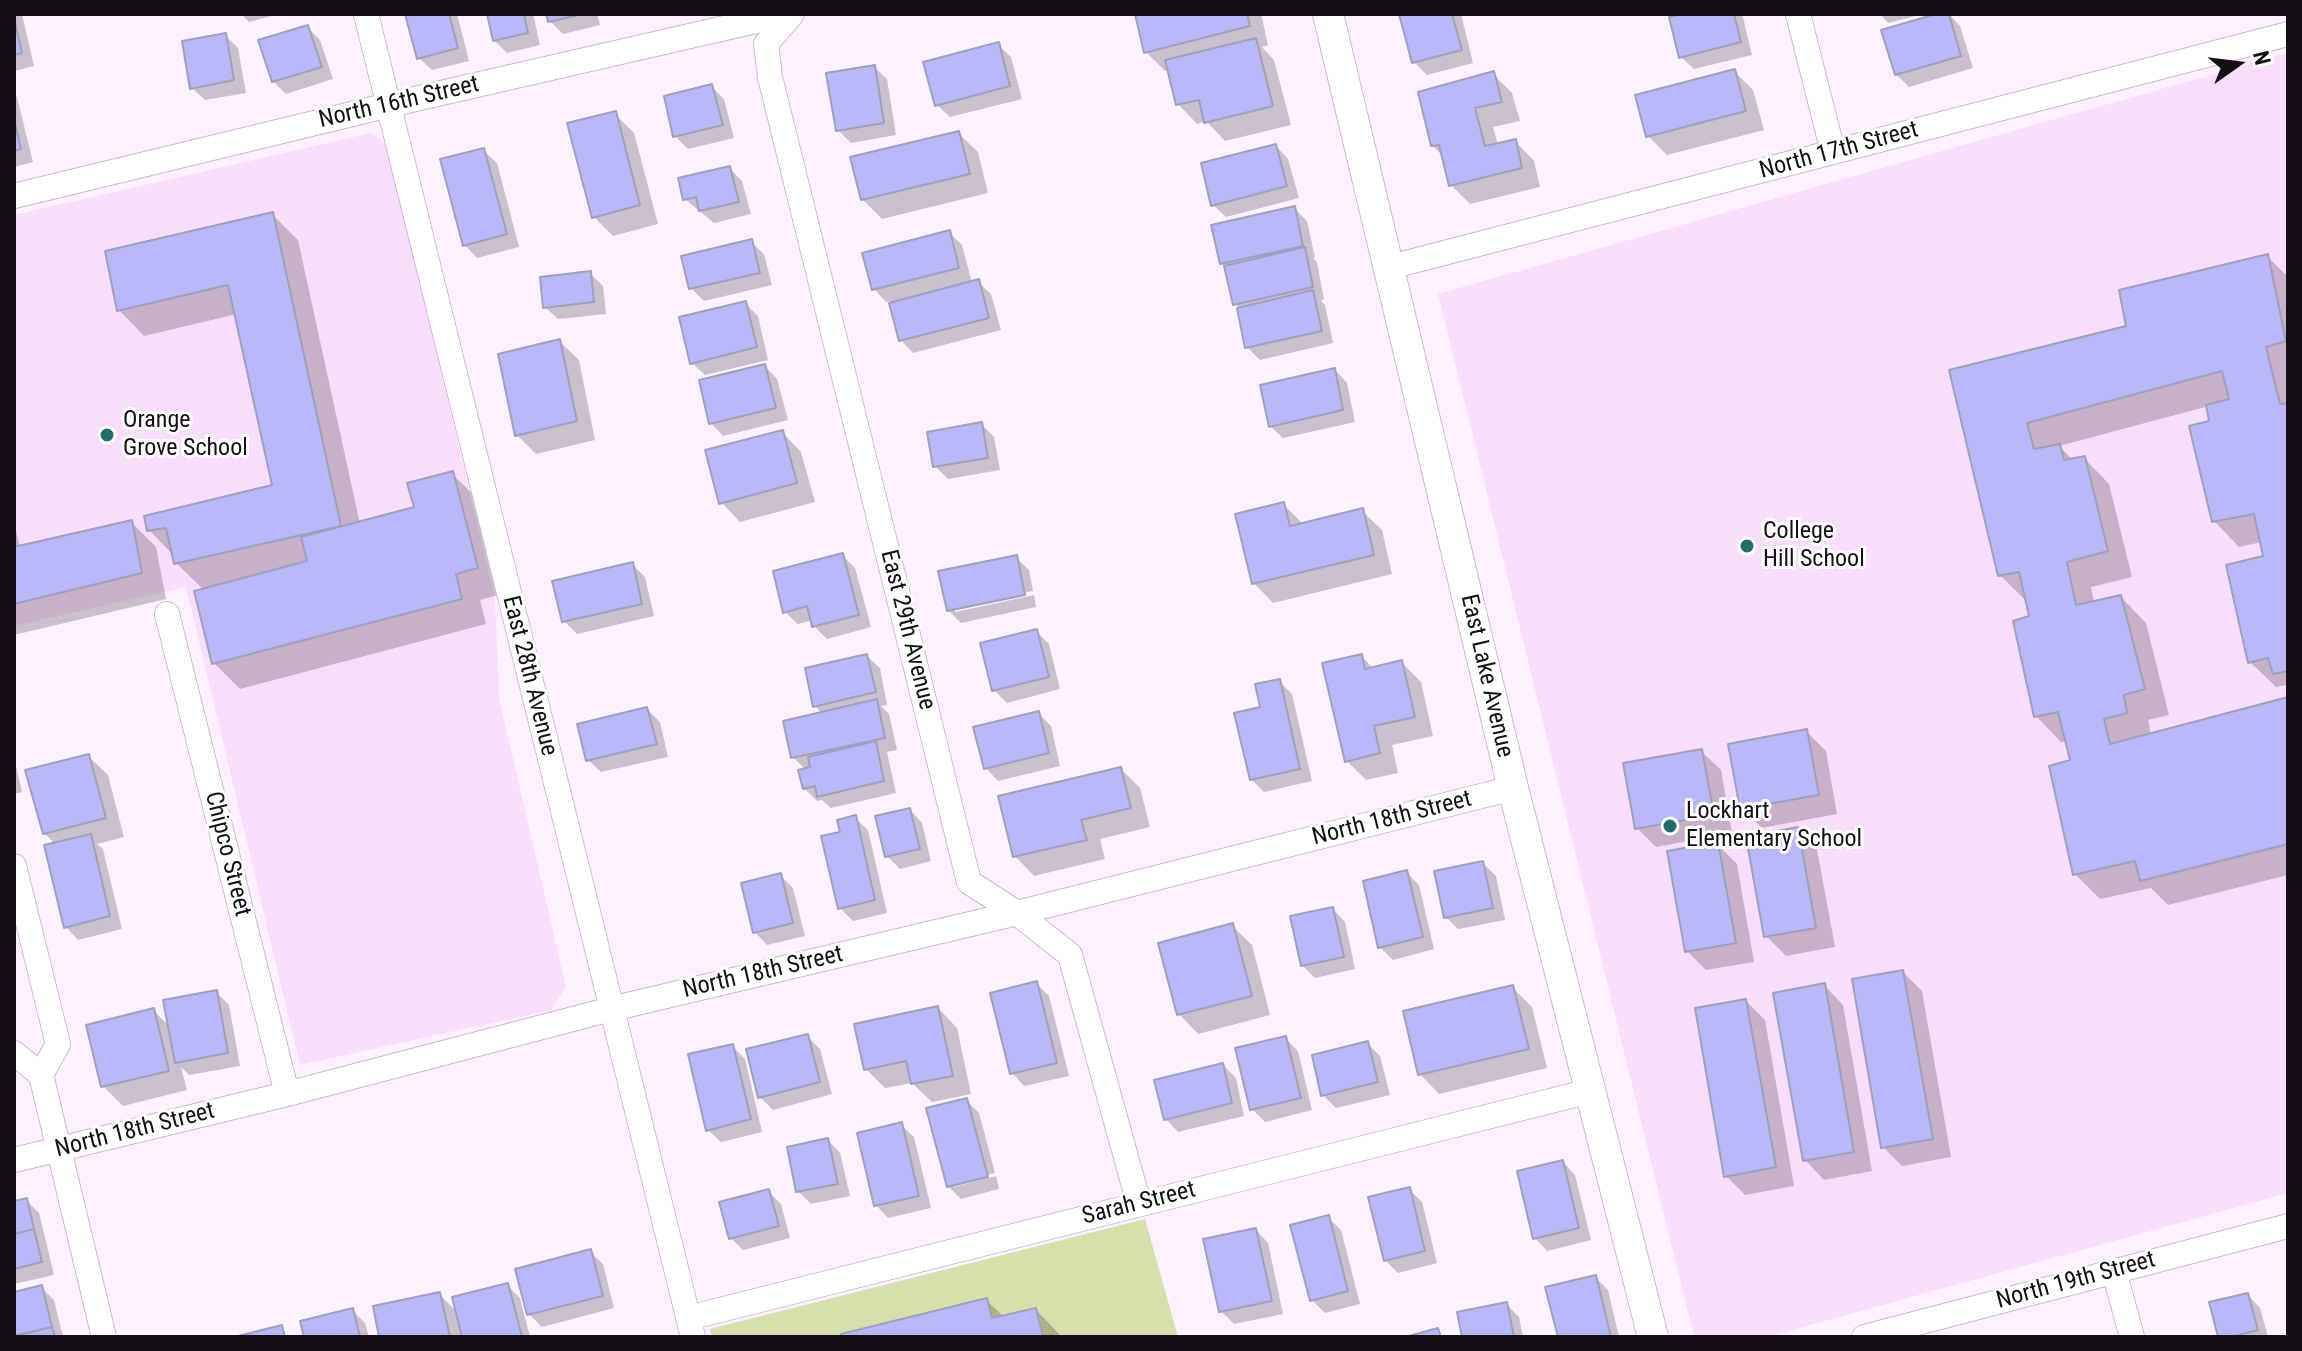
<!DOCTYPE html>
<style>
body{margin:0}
#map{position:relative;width:2302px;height:1351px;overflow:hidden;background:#fdf0ff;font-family:"Roboto Condensed",sans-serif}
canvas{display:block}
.frame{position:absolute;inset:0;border:16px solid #150e16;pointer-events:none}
.north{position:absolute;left:2198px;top:24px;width:80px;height:80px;-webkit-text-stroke:6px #fff;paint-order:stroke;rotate:76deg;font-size:22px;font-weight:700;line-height:32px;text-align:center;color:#150e16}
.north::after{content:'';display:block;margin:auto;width:28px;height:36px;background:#150e16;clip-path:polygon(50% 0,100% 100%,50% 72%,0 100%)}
</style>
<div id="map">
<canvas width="2302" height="1351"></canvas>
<div class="frame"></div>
<div class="north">N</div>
</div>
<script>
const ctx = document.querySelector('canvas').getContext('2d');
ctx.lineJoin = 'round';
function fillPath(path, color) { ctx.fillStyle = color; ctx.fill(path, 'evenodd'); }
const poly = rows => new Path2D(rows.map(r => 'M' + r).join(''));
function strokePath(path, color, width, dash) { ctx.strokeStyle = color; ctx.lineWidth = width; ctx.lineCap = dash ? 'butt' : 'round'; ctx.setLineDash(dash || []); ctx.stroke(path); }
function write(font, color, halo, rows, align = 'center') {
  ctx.font = font + ' "Roboto Condensed",sans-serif'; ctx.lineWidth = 6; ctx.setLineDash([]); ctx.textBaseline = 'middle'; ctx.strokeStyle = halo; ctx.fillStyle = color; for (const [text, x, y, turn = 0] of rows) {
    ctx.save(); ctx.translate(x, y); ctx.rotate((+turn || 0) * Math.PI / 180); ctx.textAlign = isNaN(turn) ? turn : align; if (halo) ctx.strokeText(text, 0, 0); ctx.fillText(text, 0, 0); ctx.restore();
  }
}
const built = poly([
 [2288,53,2288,1193,1767,1337,1694,1337,1438,294],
 [371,133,386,144,495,598,499,698,566,987,551,1010,300,1065,186,587,14,626,14,215]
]);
const green = poly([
 [1145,1219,1178,1337,712,1337,710,1329]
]);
const shadow = poly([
 [14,14,22,14,34,66,14,71],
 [241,14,279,14,249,22],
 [408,14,457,14,469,61,432,70,419,58],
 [489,14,533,14,540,45,507,53,494,40],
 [548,14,597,14,600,25,563,34,550,21],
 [1137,14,1261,14,1268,45,1262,47,1274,60,1291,125,1225,141,1206,121,1197,124,1178,104,1169,70,1165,71,1146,52],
 [1401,14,1461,14,1473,63,1427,75,1414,62],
 [1692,14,1739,14,1743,17,1752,55,1694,69,1681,57],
 [1880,14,1923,14,1888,23],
 [1944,14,1949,14,1960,26,1973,68,1909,87,1896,74],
 [307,27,320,40,333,79,286,94,273,81],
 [225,35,238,48,246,93,205,100,192,88],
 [998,45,1011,57,1022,99,950,117,937,105],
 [874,67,887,79,896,135,851,143,838,130],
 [1734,71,1753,90,1764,130,1667,155,1648,136],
 [1493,74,1512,93,1520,121,1493,127,1498,145,1515,141,1534,161,1540,187,1470,204,1451,185,1444,157,1433,146],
 [712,87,724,99,734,138,688,149,675,136],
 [14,94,17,97,33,162,14,167],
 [615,114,634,133,658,224,613,236,594,217],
 [958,133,978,152,988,193,882,219,862,199],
 [1276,146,1288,159,1299,198,1226,217,1213,205],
 [484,151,497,163,519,247,477,258,465,245],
 [729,168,742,181,751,214,714,223,685,199],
 [1294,208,1307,221,1315,258,1313,258,1317,262,1324,300,1321,300,1325,305,1333,343,1260,360,1247,347,1239,308,1235,304,1226,268,1221,263],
 [272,214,298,240,360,524,417,509,452,474,478,499,502,594,480,600,486,624,240,689,214,663,204,590,176,563,174,556,149,530,274,487,237,314,144,336,119,310],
 [949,232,962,245,972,283,978,282,991,294,1001,330,913,353,901,340,890,301,886,302,874,289],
 [751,242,764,254,772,285,704,301,691,288],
 [2267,256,2288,277,2288,687,2286,685,2276,687,2250,662,2265,557,2262,542,2239,547,2214,521,2212,423,2209,406,2059,446,2073,460,2084,458,2109,484,2132,577,2091,587,2094,603,2121,597,2146,623,2169,715,2148,720,2151,735,2288,699,2288,875,2168,905,2151,888,2100,899,2075,874,2072,762,2067,741,2061,742,2036,716,2032,618,2028,600,2025,600,2000,575,1951,371,2128,328],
 [590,273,603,286,606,314,558,319,545,307],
 [745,303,758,316,768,360,705,375,692,363],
 [559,341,579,360,595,440,536,454,517,435],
 [765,366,777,379,788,420,723,436,711,423],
 [1335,370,1347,383,1355,422,1283,438,1270,426],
 [981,424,994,437,1000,470,948,479,935,466],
 [782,432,801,452,815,502,740,522,721,502],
 [1284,505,1304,525,1362,511,1382,530,1392,574,1273,603,1254,583],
 [14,522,20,547,131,522,156,547,166,599,14,635],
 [842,555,855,568,871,627,827,639,814,626,813,620,798,624,785,612],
 [1016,557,1029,570,1033,591,955,607,955,612,1034,595,1036,607,961,623,948,610],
 [632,564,645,577,654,616,577,634,564,621],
 [1036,631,1049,644,1060,689,1007,703,994,690],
 [867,656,880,668,887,705,881,706,889,714,897,750,887,752,896,793,831,808,822,800,817,801,804,788,806,770,793,757,822,714,815,706],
 [1361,656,1374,669,1402,663,1421,682,1433,736,1392,745,1398,773,1366,780,1347,761],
 [1279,681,1292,694,1312,781,1264,792,1251,779,1262,708],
 [647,709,660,722,668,757,601,772,588,760],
 [1038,713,1051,726,1060,766,998,781,986,768],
 [1807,732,1826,751,1837,814,1762,828,1742,808],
 [1701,751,1721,770,1732,833,1656,847,1637,828],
 [88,756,108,775,124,837,97,844,103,849,122,929,78,940,66,927,55,844,44,833],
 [14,757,22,792,14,794],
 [1121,769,1140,788,1150,827,1100,839,1105,859,1034,876,1015,856],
 [910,810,922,823,931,861,900,869,887,856],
 [855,818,868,830,887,913,853,921,840,908,842,834],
 [1797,830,1817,849,1835,947,1786,956,1766,936],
 [1717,844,1737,864,1754,962,1706,970,1687,951],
 [1483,863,1496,876,1505,920,1458,929,1446,917],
 [1407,873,1419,885,1434,949,1393,960,1380,947],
 [781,876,793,888,805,936,767,945,755,932],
 [1333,909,1345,922,1355,969,1315,978,1302,965],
 [1232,926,1252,945,1270,1015,1198,1034,1179,1014],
 [1903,972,1922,991,1951,1157,1902,1166,1883,1147],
 [1037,984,1049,996,1069,1076,1024,1086,1012,1073],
 [1824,985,1843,1005,1872,1171,1824,1180,1805,1160],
 [1513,988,1532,1007,1547,1068,1439,1094,1420,1074],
 [216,992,229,1005,240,1066,189,1075,181,1067,187,1090,123,1106,103,1086,153,1010,170,1027],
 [1746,1001,1765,1020,1794,1186,1745,1195,1726,1176],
 [938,1008,957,1028,971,1094,932,1102,912,1083,885,1088,866,1069],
 [807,1036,820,1049,832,1094,773,1110,760,1097],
 [1285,1038,1298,1051,1312,1110,1265,1122,1252,1109],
 [1367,1043,1380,1056,1390,1095,1336,1108,1323,1095],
 [732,1046,745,1059,762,1132,721,1142,708,1130],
 [1223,1065,1236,1078,1244,1116,1178,1132,1166,1119],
 [966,1100,979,1113,995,1173,954,1183,954,1187,996,1176,999,1189,961,1199,948,1186],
 [901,1125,914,1137,931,1208,888,1218,876,1205],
 [828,1140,840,1153,850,1196,811,1204,798,1191],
 [1563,1162,1575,1175,1591,1240,1547,1251,1535,1238],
 [1409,1189,1422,1202,1437,1263,1398,1273,1385,1260],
 [769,1192,781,1204,790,1238,743,1250,731,1238],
 [26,1200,39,1213,54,1275,14,1284,14,1203],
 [1328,1217,1341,1230,1360,1304,1325,1313,1312,1300],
 [1256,1230,1268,1243,1283,1314,1234,1324,1221,1311],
 [590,1252,603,1264,614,1308,542,1327,529,1314],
 [1595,1277,1608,1290,1619,1337,1560,1337],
 [508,1286,520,1298,530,1337,381,1337,440,1295,458,1313],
 [42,1288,54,1300,63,1337,16,1337,14,1327,14,1294],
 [2248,1295,2260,1308,2268,1337,2220,1337],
 [986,1300,1004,1317,1036,1310,1062,1337,844,1337],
 [1506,1304,1519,1317,1523,1337,1464,1337],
 [352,1310,365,1323,369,1337,306,1337]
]);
const building = poly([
 [405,14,449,14,458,48,417,59,405,14],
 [487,14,524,14,528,33,493,41,487,14],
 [546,14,583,14,548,22,546,14],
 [1135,14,1247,14,1250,26,1144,53,1135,14],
 [1399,14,1452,14,1462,50,1412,63,1399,14],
 [1683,14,1734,14,1741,42,1679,58,1669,17,1683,14],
 [1936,14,1949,14,1961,56,1895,75,1881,30,1936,14],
 [14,18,22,53,14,55,14,18],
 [308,25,322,67,272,82,258,40,308,25],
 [226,33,234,80,190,89,182,41,226,33],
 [1256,38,1273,106,1204,123,1199,100,1176,105,1165,60,1256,38],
 [999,42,1010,86,935,106,923,62,999,42],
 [875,65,884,123,836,131,826,73,875,65],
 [1735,69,1746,111,1646,137,1635,95,1735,69],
 [1494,71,1502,102,1475,108,1485,146,1516,139,1522,168,1449,186,1439,145,1431,146,1418,92,1494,71],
 [712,84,723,125,673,137,664,96,712,84],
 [616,111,640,205,592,218,567,123,616,111],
 [14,119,21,149,14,151,14,119],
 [959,131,970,174,861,200,850,157,959,131],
 [1276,144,1287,186,1211,206,1201,163,1276,144],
 [484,148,507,234,463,246,440,159,484,148],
 [730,166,739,202,699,211,696,197,683,200,678,178,730,166],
 [1295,206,1303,246,1220,264,1211,225,1295,206],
 [273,212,341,526,174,564,166,528,147,531,144,516,272,485,228,285,117,311,105,251,273,212],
 [950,230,959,268,872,290,862,253,950,230],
 [752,239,760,273,689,289,681,256,752,239],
 [1305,247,1313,287,1233,305,1224,266,1305,247],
 [2268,254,2286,341,2266,347,2280,404,2288,403,2288,671,2273,674,2268,658,2248,663,2226,565,2263,556,2254,514,2212,522,2189,426,2209,421,2206,405,2229,399,2222,371,2027,423,2034,449,2060,444,2064,460,2085,456,2108,551,2067,562,2076,605,2121,595,2145,689,2124,695,2127,713,2104,719,2110,744,2288,697,2288,844,2140,881,2135,861,2073,875,2049,766,2070,760,2058,712,2034,717,2013,621,2029,616,2019,572,1998,576,1949,370,2126,326,2119,290,2268,254],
 [591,271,594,302,543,308,540,277,591,271],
 [979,279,989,318,899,341,889,303,979,279],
 [1313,290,1322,331,1245,348,1237,308,1313,290],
 [746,301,757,347,690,364,679,317,746,301],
 [560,339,577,421,515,436,498,354,560,339],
 [765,364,776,408,709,424,699,380,765,364],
 [1335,368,1343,410,1269,427,1260,385,1335,368],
 [982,422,988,458,933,467,927,432,982,422],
 [783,430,797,483,719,504,705,450,783,430],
 [453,471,478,568,456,574,462,599,212,664,194,591,307,561,301,537,414,507,407,483,453,471],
 [1284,502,1290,526,1363,508,1374,555,1252,584,1235,514,1284,502],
 [132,520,142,573,14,604,14,547,132,520],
 [843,553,859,615,812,627,807,606,783,613,773,571,843,553],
 [1017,555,1025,595,947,611,938,571,1017,555],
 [633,562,642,604,562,622,552,581,633,562],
 [1037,629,1049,677,992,691,980,643,1037,629],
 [867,654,876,692,813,707,805,668,867,654],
 [1362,654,1365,669,1402,660,1415,717,1374,726,1380,753,1345,762,1322,663,1362,654],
 [1280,679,1300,769,1250,780,1234,713,1260,707,1255,684,1280,679],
 [877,699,885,738,791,758,783,721,877,699],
 [647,707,657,744,586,761,577,724,647,707],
 [1039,711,1049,753,984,769,973,727,1039,711],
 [1807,729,1819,795,1740,809,1728,744,1807,729],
 [876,741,884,781,817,797,815,786,803,789,798,770,810,767,808,757,876,741],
 [1702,749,1714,815,1635,829,1623,763,1702,749],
 [89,754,106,818,43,834,25,770,89,754],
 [1121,767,1131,808,1081,820,1087,840,1013,857,998,796,1121,767],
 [910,808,920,849,885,857,875,816,910,808],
 [856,815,875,900,838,909,821,836,840,832,837,820,856,815],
 [1798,827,1816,928,1764,937,1746,837,1798,827],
 [91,834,110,916,64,928,44,845,91,834],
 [1718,842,1736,943,1685,952,1667,851,1718,842],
 [1483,861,1493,908,1444,918,1434,871,1483,861],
 [1407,870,1423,937,1378,948,1363,881,1407,870],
 [781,873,793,923,753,933,741,883,781,873],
 [1333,907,1344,957,1301,966,1290,916,1333,907],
 [1233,923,1252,996,1177,1015,1158,943,1233,923],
 [1903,970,1933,1139,1881,1148,1852,979,1903,970],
 [1037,981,1057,1063,1010,1074,990,993,1037,981],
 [1825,983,1854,1152,1803,1161,1773,993,1825,983],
 [1513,985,1529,1049,1418,1075,1403,1011,1513,985],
 [217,990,228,1053,175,1063,163,1000,217,990],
 [1746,999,1776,1167,1724,1177,1695,1008,1746,999],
 [938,1006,953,1076,911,1084,906,1061,864,1070,854,1024,938,1006],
 [154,1008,169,1071,101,1087,86,1025,154,1008],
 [808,1034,820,1082,758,1098,746,1049,808,1034],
 [1286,1036,1301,1098,1250,1110,1235,1048,1286,1036],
 [1368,1041,1378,1082,1321,1096,1312,1055,1368,1041],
 [733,1044,751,1119,706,1131,688,1054,733,1044],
 [1223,1063,1232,1103,1164,1120,1154,1080,1223,1063],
 [967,1098,988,1177,947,1187,926,1108,967,1098],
 [902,1122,919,1196,874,1206,857,1133,902,1122],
 [828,1138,838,1184,796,1192,787,1147,828,1138],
 [1563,1160,1579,1228,1533,1239,1517,1171,1563,1160],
 [1410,1187,1425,1251,1384,1261,1368,1197,1410,1187],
 [769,1189,779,1226,729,1239,719,1202,769,1189],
 [27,1198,34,1229,14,1234,14,1201,27,1198],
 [1329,1215,1348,1291,1310,1301,1290,1225,1329,1215],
 [1256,1228,1272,1301,1219,1312,1203,1239,1256,1228],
 [34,1229,42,1262,14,1269,14,1234,34,1229],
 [591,1249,603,1296,527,1315,515,1269,591,1249],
 [1596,1275,1611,1337,1558,1337,1545,1287,1596,1275],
 [508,1283,522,1337,462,1337,452,1297,508,1283],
 [42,1285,52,1327,14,1336,14,1292,42,1285],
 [440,1292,450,1337,379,1337,373,1306,440,1292],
 [2248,1293,2258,1330,2231,1337,2218,1337,2209,1302,2248,1293],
 [987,1298,992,1318,1036,1308,1043,1337,842,1337,841,1334,987,1298],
 [1507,1302,1514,1337,1462,1337,1457,1312,1507,1302],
 [353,1308,360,1337,304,1337,300,1321,353,1308],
 [282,1325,285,1337,234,1337,282,1325],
 [52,1327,55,1337,14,1337,14,1336,52,1327],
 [1438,1328,1441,1337,1405,1337,1438,1328]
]);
const minor = poly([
 [366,14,693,1337],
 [792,14,766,44,770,77,969,882,1017,913,1070,955,1139,1204],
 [1798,14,1833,152],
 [14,196,389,105,786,14],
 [1390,267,2288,34],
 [167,614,287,1094],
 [14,866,58,1044,41,1075],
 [14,1053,41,1075,104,1337],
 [14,1160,287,1094,611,1009,1017,913,1513,788],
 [2114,1271,2132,1337],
 [688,1318,1590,1091],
 [1864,1337,2288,1226]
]);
const tertiary = poly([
 [1328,14,1513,788,1653,1337]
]);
const markers = [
 [107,435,8,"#226d6c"],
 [1747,546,8,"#226d6c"],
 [1670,826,8,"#226d6c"]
];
const streetNames = [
 ["North 16th Street",399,103,-13],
 ["North 17th Street",1839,151,-15],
 ["East 29th Avenue",907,630,76],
 ["East 28th Avenue",529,676,76],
 ["East Lake Avenue",1486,676,77],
 ["North 18th Street",1392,819,-14],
 ["Chipco Street",227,854,76],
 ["North 18th Street",763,973,-13],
 ["North 18th Street",135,1131,-14],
 ["Sarah Street",1139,1204,-14],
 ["North 19th Street",2076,1281,-15]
];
const poiNames = [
 ["Orange",123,421],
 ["Grove School",123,449],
 ["College",1763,532],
 ["Hill School",1763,560],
 ["Lockhart",1686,812],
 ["Elementary School",1686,840]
];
fillPath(built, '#f8defc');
fillPath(green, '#d6e0ad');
fillPath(shadow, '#0003');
fillPath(building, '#b8b8f8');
strokePath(building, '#9fa0bb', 2);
strokePath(minor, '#cdb9d0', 26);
strokePath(tertiary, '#cdb9d0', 32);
strokePath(minor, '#fff', 24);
strokePath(tertiary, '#fff', 30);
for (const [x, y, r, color] of markers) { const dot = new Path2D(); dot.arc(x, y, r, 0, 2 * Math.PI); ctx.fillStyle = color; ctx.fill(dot); strokePath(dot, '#fff', 3); }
write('24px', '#150e16', '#fff', streetNames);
write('24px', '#150e16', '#fff', poiNames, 'left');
</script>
